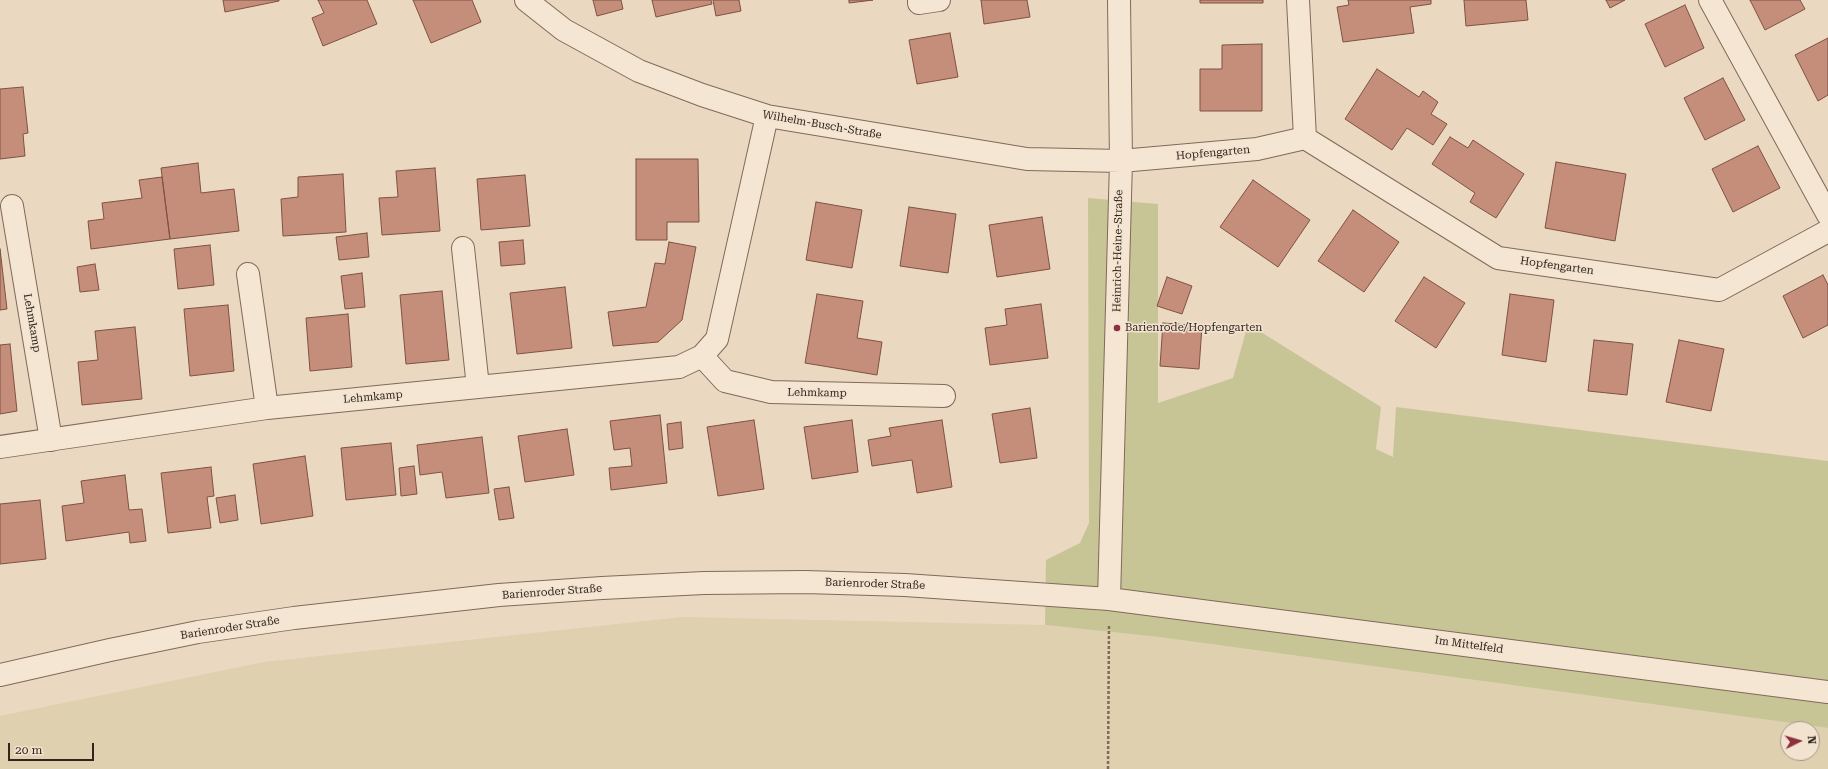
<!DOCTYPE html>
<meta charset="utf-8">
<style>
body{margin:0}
#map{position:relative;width:1828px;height:769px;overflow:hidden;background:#ead8c1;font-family:"Roboto Serif",serif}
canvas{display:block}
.north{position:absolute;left:1780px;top:721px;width:40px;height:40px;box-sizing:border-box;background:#f2e3d0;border:1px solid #a69788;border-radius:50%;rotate:85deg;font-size:11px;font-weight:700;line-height:16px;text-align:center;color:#33241d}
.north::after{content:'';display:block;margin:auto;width:14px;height:18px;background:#8c2f3e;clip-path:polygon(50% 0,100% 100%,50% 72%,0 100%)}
.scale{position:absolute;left:8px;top:743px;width:86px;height:18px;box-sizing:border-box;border:2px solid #33241d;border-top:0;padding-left:5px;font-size:12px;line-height:14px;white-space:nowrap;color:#33241d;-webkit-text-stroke:3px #f2e3d0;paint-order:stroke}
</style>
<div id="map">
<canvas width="1828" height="769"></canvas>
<div class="north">N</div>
<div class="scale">20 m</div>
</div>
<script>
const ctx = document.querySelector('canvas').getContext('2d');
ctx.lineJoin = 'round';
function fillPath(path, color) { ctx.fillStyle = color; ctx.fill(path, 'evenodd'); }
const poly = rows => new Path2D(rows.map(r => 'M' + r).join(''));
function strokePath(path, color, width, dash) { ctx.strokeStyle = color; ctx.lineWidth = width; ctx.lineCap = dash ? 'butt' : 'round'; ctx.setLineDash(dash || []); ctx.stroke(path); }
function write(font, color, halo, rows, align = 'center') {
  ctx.font = font + ' "Roboto Serif",serif'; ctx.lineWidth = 3; ctx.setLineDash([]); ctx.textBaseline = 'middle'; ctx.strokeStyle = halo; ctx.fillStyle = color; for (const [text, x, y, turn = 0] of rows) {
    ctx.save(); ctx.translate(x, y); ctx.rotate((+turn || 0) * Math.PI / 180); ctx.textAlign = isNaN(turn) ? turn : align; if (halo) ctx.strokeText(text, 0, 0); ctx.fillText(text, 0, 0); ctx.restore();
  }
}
const farmland = poly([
 [682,617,1045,625,1159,637,1828,728,1828,769,0,769,0,716,264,662],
 [1788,729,1812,729,1812,753,1788,753]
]);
const green = poly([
 [1088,198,1158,204,1158,403,1233,378,1248,324,1381,407,1376,449,1393,457,1396,407,1828,461,1828,728,1159,637,1045,625,1046,560,1080,543,1089,523]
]);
const building = poly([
 [223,0,279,0,279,1,225,12,223,0],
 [318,0,367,0,377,24,323,46,312,18,324,13,318,0],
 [413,0,472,0,481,22,431,43,413,0],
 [593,0,621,0,623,9,597,16,593,0],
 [652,0,711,0,712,4,656,17,652,0],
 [713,0,739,0,741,11,716,16,713,0],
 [849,0,873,0,849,3,849,0],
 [981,0,1027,0,1030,17,984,24,981,0],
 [1200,0,1263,0,1263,3,1200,3,1200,0],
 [1348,0,1431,0,1431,4,1410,7,1414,33,1343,42,1337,7,1349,5,1348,0],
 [1464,0,1526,0,1528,20,1466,26,1464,0],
 [1606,0,1625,0,1610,8,1606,0],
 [1750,0,1800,0,1805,9,1765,30,1750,0],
 [1685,5,1704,48,1665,67,1645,24,1685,5],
 [950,33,958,77,917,84,909,40,950,33],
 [1828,38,1828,95,1818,101,1795,55,1828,38],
 [1262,44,1262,111,1200,111,1200,69,1222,69,1222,45,1262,44],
 [1377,69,1419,97,1423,91,1438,102,1431,114,1447,124,1433,145,1407,128,1392,150,1345,119,1377,69],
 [1723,78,1745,120,1705,140,1684,98,1723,78],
 [23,87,28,133,23,134,25,156,0,159,0,89,23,87],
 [1450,137,1468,148,1473,140,1524,174,1496,218,1470,202,1475,193,1432,164,1450,137],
 [1758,146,1780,188,1733,212,1712,169,1758,146],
 [636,159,698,159,699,222,667,222,667,240,636,240,636,159],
 [1556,162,1626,174,1615,241,1545,228,1556,162],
 [198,163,201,193,234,189,239,231,170,239,161,168,198,163],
 [435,168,440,231,382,235,379,198,398,197,396,171,435,168],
 [343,174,346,232,283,236,281,199,298,197,298,177,343,174],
 [525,175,530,226,481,230,477,179,525,175],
 [162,177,170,239,91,249,88,221,104,219,102,203,142,198,139,180,162,177],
 [1253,180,1310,220,1278,267,1220,227,1253,180],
 [816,202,862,210,852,268,806,260,816,202],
 [909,207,956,214,948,273,900,266,909,207],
 [1353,210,1399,242,1364,292,1318,261,1353,210],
 [1042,217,1050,269,997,277,989,225,1042,217],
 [367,233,369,257,339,260,336,237,367,233],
 [523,240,525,264,501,266,499,242,523,240],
 [669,242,696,247,682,320,658,342,613,346,608,312,646,307,655,263,665,264,669,242],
 [210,245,214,285,178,289,174,249,210,245],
 [0,249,7,309,0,310,0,249],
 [95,264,99,290,80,292,77,267,95,264],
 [362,273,365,307,345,309,341,276,362,273],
 [1823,275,1828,285,1828,325,1803,338,1783,296,1823,275],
 [1167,277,1192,286,1182,314,1157,306,1167,277],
 [1424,277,1465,303,1436,348,1395,321,1424,277],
 [565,287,572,348,517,354,510,293,565,287],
 [442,291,449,360,406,364,400,295,442,291],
 [817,294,863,301,857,338,882,342,877,375,805,363,817,294],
 [1510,294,1554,300,1546,362,1502,355,1510,294],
 [1041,304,1048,358,990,365,985,328,1007,325,1005,309,1041,304],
 [228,305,234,371,190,376,184,309,228,305],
 [348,314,352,367,310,371,306,318,348,314],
 [1163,323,1202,326,1199,369,1160,366,1163,323],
 [135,327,142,399,82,405,78,362,98,360,95,331,135,327],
 [1594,340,1633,344,1627,395,1588,391,1594,340],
 [1679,340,1724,349,1711,411,1666,402,1679,340],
 [10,344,17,411,0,414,0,345,10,344],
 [1030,408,1037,458,1000,463,992,414,1030,408],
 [660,415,667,483,611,490,609,468,632,466,630,448,614,450,610,421,660,415],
 [754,420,764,489,718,496,707,427,754,420],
 [852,420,858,472,812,479,804,427,852,420],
 [942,420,952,487,917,493,912,460,872,466,868,440,891,436,889,428,942,420],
 [681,422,683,448,669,450,667,424,681,422],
 [567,429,574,475,525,482,518,436,567,429],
 [482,437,489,493,446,498,442,472,420,475,417,445,482,437],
 [391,443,396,495,346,500,341,448,391,443],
 [305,456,313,516,261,524,253,464,305,456],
 [414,466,417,494,401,496,399,468,414,466],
 [211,467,214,496,207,497,211,528,168,533,161,473,211,467],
 [125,475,129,510,142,509,146,541,130,543,129,532,66,541,62,506,84,503,81,481,125,475],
 [509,487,514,518,499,520,494,489,509,487],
 [235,495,238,520,220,523,216,498,235,495],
 [40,500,46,559,0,564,0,504,40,500]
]);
const path = poly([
 [1108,769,1109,625]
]);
const minor = poly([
 [526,0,564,30,639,71,702,95,767,116,1027,159,1121,161,1257,149,1305,138,1498,258,1719,290,1828,231],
 [919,0,919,3,939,0],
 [1298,0,1305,138],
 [1710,0,1828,215],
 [12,206,51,440],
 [463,248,478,387],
 [248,274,267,408],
 [702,356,725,381,771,392,944,396],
 [0,447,267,408,679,367,702,356,717,339,767,116],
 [1109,599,1121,161,1119,0],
 [0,675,110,650,198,632,294,618,499,595,602,588,704,583,805,582,905,585,1109,599,1828,692]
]);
const markers = [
 [1117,328,4,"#8c2f3e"]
];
const streetNames = [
 ["Wilhelm-Busch-Straße",822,125,10],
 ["Hopfengarten",1213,153,-5],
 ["Heinrich-Heine-Straße",1118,251,-89],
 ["Hopfengarten",1557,266,8],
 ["Lehmkamp",32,323,80],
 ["Lehmkamp",817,393,1],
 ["Lehmkamp",373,397,-5],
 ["Barienroder Straße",875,584,2],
 ["Barienroder Straße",552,592,-4],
 ["Barienroder Straße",230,628,-9],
 ["Im Mittelfeld",1469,645,8]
];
const poiNames = [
 ["Barienrode/Hopfengarten",1125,328]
];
fillPath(farmland, '#dfd0af');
fillPath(green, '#c7c596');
fillPath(building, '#c58e7a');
strokePath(building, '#7f5142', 1);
strokePath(minor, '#82695a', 24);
strokePath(path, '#82695a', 2.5, [3, 2]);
strokePath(minor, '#f5e6d4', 22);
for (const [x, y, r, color] of markers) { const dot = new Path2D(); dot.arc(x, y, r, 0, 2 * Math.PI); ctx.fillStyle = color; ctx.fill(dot); strokePath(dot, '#f2e3d0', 1.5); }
write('11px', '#33241d', '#f2e3d0', streetNames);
write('11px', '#33241d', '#f2e3d0', poiNames, 'left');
</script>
